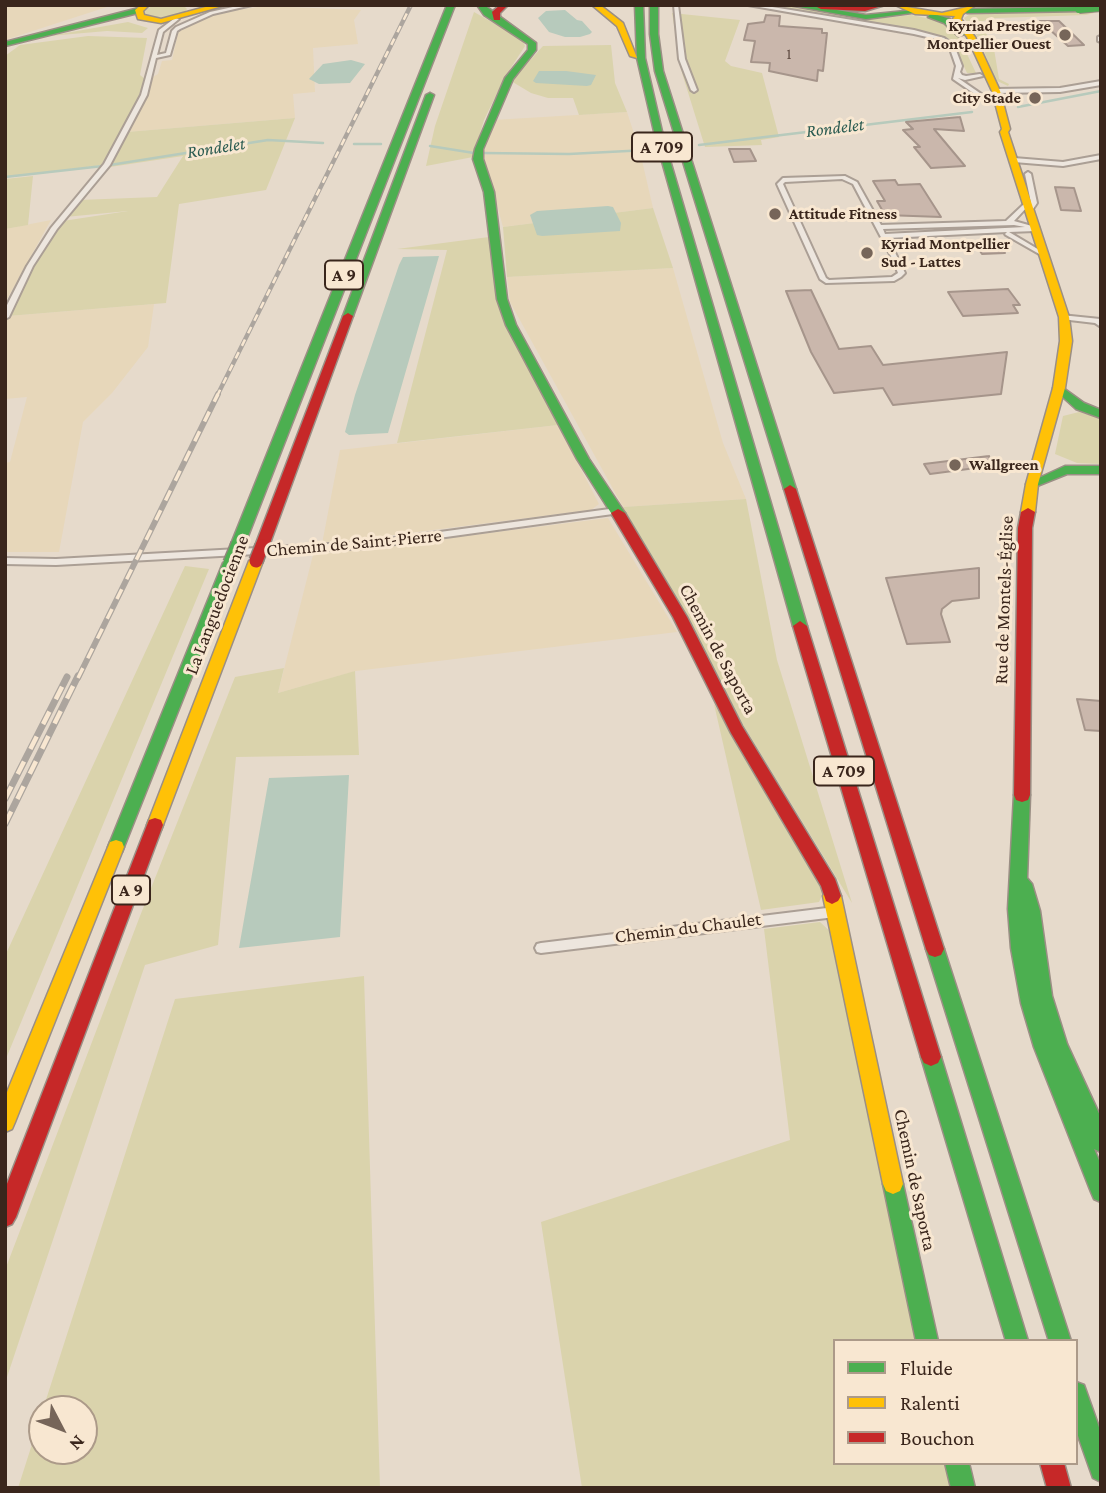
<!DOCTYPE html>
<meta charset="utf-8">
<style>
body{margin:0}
#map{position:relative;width:1106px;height:1493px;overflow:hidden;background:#e6dacb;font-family:"Crimson Pro",serif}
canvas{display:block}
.frame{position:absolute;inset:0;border:7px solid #3a261c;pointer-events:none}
.legend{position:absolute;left:833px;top:1339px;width:245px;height:126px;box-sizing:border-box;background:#f8e7d1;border:2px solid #ac9a89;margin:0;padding:9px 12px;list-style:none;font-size:21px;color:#3a261c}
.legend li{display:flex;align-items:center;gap:14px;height:35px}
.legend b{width:35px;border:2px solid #ac9a89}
.north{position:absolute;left:28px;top:1395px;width:70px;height:70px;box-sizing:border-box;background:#f8e7d1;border:2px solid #ac9a89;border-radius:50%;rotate:132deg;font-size:19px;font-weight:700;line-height:28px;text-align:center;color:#3a261c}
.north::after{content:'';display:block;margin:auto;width:24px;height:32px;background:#766559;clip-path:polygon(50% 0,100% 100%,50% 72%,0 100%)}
</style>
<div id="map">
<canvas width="1106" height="1493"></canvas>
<div class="frame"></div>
<ul class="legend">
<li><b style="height:9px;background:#4caf50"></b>Fluide</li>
<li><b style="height:9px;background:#ffc107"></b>Ralenti</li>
<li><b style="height:9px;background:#c62828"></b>Bouchon</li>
</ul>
<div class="north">N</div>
</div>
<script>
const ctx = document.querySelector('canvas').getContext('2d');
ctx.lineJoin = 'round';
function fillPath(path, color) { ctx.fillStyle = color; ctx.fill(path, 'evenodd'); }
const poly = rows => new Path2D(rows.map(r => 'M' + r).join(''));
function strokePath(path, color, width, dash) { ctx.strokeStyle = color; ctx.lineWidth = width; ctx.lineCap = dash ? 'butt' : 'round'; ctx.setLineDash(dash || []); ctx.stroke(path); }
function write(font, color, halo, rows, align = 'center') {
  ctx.font = font + ' "Crimson Pro",serif'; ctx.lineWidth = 6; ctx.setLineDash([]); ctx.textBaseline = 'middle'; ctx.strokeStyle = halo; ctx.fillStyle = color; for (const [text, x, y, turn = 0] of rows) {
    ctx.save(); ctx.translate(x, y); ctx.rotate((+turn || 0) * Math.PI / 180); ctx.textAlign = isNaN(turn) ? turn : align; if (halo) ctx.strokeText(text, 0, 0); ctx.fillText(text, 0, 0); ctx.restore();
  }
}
const farmland = poly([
 [5,5,113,5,5,40],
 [265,6,361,10,354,20,358,44,313,48,315,92,293,94,295,118,127,132,142,106,151,78,158,74,162,61,172,60,178,33,184,27,215,13],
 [627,112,640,152,653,208,503,227,483,154,493,120],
 [51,220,5,303,5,229],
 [673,268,723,443,746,499,623,507,510,302,507,277],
 [154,304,148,347,112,393,83,422,59,552,5,552,5,463,10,462,27,397,5,399,5,323,8,316],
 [558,425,599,504,591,510,322,544,340,450],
 [608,518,677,632,356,671,278,693,313,555]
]);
const green = poly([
 [155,5,183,5,187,9,183,14,165,19,144,14,146,9],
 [755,5,783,5,875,19,911,15,942,21,959,37,976,73,967,73,955,47,948,38,935,34],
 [1091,10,1094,13,1086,15,996,18,983,21,982,25,994,49,999,79,1009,84,1008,86,997,81,994,76,979,39,964,18,972,13],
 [474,12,522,39,525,46,505,77,484,120,473,157,426,166,435,126],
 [672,13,740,20,725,61,731,66,762,73,779,137,761,140,762,145,705,147,682,73],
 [128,22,148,28,142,33,107,31,49,36],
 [88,36,147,38,140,75,145,79,135,106,103,165,5,177,5,56,20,45],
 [611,45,615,83,627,112,579,115,573,98,548,98,531,93,511,81,543,46],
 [295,118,266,190,179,204,166,303,8,316,28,272,63,221,128,211,65,217,79,200,157,197,183,156,110,167,127,132],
 [33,176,28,225,5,229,5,179],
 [653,208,673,268,507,277,503,227],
 [489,237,496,299,506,324,558,425,397,443,447,250,397,249],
 [1079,412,1101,418,1101,464,1077,463,1055,454,1063,416],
 [746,499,777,660,852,903,745,728,623,507],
 [185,566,209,569,5,1061,5,956],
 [284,668,278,693,355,671,359,755,236,757,218,945,145,965,5,1383,5,1270,140,916,235,677],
 [714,704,825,889,819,902,761,910],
 [820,922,836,937,921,1341,835,1341,835,1463,947,1463,952,1488,582,1488,541,1222,790,1140,764,929],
 [364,976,380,1488,18,1488,42,1413,42,1451,84,1451,84,1409,43,1409,175,999]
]);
const water = poly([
 [565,10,577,20,582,21,592,32,590,34,580,37,565,37,549,32,538,18,546,11],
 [351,60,365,64,350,83,319,84,309,79,323,64],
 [539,71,566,71,596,75,591,85,587,86,536,83,533,81],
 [608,206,613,207,621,223,620,231,542,236,537,235,530,215,537,211],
 [439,256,388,433,349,435,345,432,355,395,399,265,403,257],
 [349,775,340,937,239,948,269,778]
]);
const stream = poly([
 [1018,107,1101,91],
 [354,144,381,144],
 [699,145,972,112],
 [430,146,474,153],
 [482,153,569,154,647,150],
 [110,165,268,140,323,143],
 [5,177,103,166]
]);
const building = poly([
 [766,15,780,16,779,26,822,29,822,33,827,33,823,71,818,70,817,81,769,71,770,63,751,62,755,41,744,40,748,24,764,22,766,15],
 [1040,21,1059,21,1084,45,1068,46,1040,21],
 [960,117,964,131,934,129,965,166,931,168,914,147,920,147,903,130,913,129,906,122,960,117],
 [729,149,750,149,756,161,734,162,729,149],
 [895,180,898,185,920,184,941,217,885,215,877,201,885,201,873,181,895,180],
 [1055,187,1074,188,1081,211,1061,210,1055,187],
 [997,241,1005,253,982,254,974,242,997,241],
 [1008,289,1020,305,1013,305,1018,313,963,316,948,292,1008,289],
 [811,290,839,349,871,346,883,365,1007,352,1001,394,893,405,883,388,834,393,811,352,786,291,811,290],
 [989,456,991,466,930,474,924,464,989,456],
 [979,568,979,598,952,601,942,609,941,614,950,642,907,644,886,578,979,568],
 [1077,699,1101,701,1101,731,1085,730,1077,699]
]);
const street = poly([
 [242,5,252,5,213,14,180,29,177,31,170,55,156,58,147,95,110,165,57,229,33,266,9,317,5,319,5,309,27,266,51,228,104,164,141,95,159,30,175,18,179,19,163,32,157,55,166,53,172,31,176,27,210,12,242,5],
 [674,5,678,5,685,59,697,90,694,92,691,90,679,59,674,5],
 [748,5,760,5,914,30,944,38,954,45,962,66,960,72,962,75,966,76,980,74,983,76,965,80,958,78,990,100,985,101,953,79,956,66,949,46,940,40,914,34,748,5],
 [1101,36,1101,42,1098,41,1098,37,1101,36],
 [1101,81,1101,85,1060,92,996,93,993,91,996,89,1060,88,1101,81],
 [1101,155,1101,159,1063,166,1014,162,1011,160,1014,158,1063,162,1101,155],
 [1028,172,1031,174,1037,203,1031,212,1029,213,1026,211,1031,203,1025,174,1028,172],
 [845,176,857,182,881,225,1006,221,1024,204,1028,204,1028,206,1014,221,1039,228,1035,231,1009,232,1046,254,1041,255,1006,235,1005,234,1007,232,888,238,905,273,901,277,894,281,826,283,820,279,777,184,783,178,845,176],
 [842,179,853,184,893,260,898,273,892,277,829,280,826,278,783,184,785,182,842,179],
 [1014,225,1025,227,885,234,883,229,1014,225],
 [1061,315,1100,319,1101,327,1095,323,1061,319,1061,315],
 [617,508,621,511,620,513,366,548,56,565,5,564,5,558,56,559,366,542,617,508],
 [835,907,839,908,841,912,839,916,835,917,541,953,537,952,535,948,537,944,541,943,835,907]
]);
const fast = poly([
 [447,5,455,5,245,544,243,547,233,547,231,544,447,5],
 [477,5,484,5,536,43,536,50,513,79,483,149,483,159,494,192,507,299,516,325,589,459,625,513,623,516,613,516,577,459,506,325,497,299,484,192,473,159,475,149,505,78,528,50,528,44,484,15,477,5],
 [635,5,643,5,645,58,664,140,807,626,800,631,793,626,656,140,637,58,635,5],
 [650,5,658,5,658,34,663,71,796,489,795,492,790,493,784,489,655,71,650,34,650,5],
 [789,5,807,5,866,15,915,10,919,12,866,19,789,5],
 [1079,7,1082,11,967,13,963,11,967,9,1079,7],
 [139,8,142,12,5,46,5,42,139,8],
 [931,13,950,19,965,34,958,36,944,23,928,17,931,13],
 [430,93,434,95,353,316,344,318,343,316,426,95,430,93],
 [1059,385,1084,403,1101,410,1101,418,1076,409,1055,390,1053,388,1059,385],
 [1065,466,1101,466,1101,474,1067,474,1032,488,1026,484,1065,466],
 [230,558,237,563,124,847,122,852,116,854,110,852,108,847,223,563,230,558],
 [1022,788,1028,790,1030,795,1027,878,1032,884,1040,911,1052,996,1067,1044,1101,1118,1101,1152,1094,1149,1101,1165,1101,1202,1094,1199,1091,1192,1034,1047,1021,1003,1011,948,1008,909,1014,795,1016,790,1022,788],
 [935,941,941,943,944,949,1071,1341,1049,1341,926,949,929,943,935,941],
 [931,1048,938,1051,941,1057,1028,1341,1006,1341,921,1057,924,1051,931,1048],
 [893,1174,900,1177,903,1184,938,1341,916,1341,883,1184,886,1177,893,1174],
 [1076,1382,1084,1385,1101,1433,1101,1482,1093,1478,1076,1430,1076,1382],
 [945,1463,969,1463,975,1488,951,1488,945,1463]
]);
const slow = poly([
 [141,5,149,5,143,11,144,15,161,19,213,5,226,5,161,23,138,19,135,10,141,5],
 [592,5,600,5,623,23,637,58,630,56,617,26,592,5],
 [895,5,942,13,976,5,963,14,961,19,975,37,1000,91,1010,129,1008,132,1069,317,1072,341,1065,388,1038,484,1035,512,1028,516,1021,512,1026,484,1053,388,1060,341,1059,317,1000,132,1002,129,992,91,967,37,953,19,955,16,915,14,895,5],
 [256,556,263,561,163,825,161,830,155,832,149,830,147,825,249,561,256,556],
 [116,840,122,842,124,847,15,1122,12,1129,5,1132,5,1097,108,847,110,842,116,840],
 [832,888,838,891,841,896,903,1184,900,1191,893,1194,886,1191,883,1184,823,896,826,891,832,888]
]);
const jam = poly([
 [500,5,508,5,500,13,500,20,494,20,492,12,500,5],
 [819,5,865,7,885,5,865,11,821,9,817,7,819,5],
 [348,313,353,316,269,546,267,549,257,549,255,546,343,316,348,313],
 [790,485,796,489,944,949,941,955,935,957,929,955,926,949,784,489,790,485],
 [1028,508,1035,512,1032,528,1030,795,1028,800,1022,802,1016,800,1014,795,1018,528,1021,512,1028,508],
 [618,509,625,513,687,617,742,726,835,879,841,896,838,901,832,904,826,901,821,886,731,733,673,617,611,513,618,509],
 [800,621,807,626,941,1057,938,1063,931,1066,924,1063,921,1057,793,626,800,621],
 [155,818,161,820,163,825,16,1217,12,1224,5,1227,5,1189,147,825,149,820,155,818],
 [1040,1463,1064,1463,1071,1488,1047,1488,1040,1463]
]);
const railFar2 = poly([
 [1097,5,1101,7],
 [217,396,411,5]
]);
const railFar1 = poly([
 [78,678,218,394]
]);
const rail = poly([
 [5,799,67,677],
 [5,824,78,676]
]);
const fastBridgeFar1 = poly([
 [1079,9,1101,7]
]);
const fastBridge = poly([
 [230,563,238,544]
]);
const jamBridge = poly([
 [256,561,262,546]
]);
const markers = [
 [1065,35,7,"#766559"],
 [1035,98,7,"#766559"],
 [775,214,7,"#766559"],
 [867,253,7,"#766559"],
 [955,465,7,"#766559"]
];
const farPoinames = [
 ["Kyriad Prestige",1051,26,"right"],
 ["Montpellier Ouest",1051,44,"right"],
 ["City Stade",1021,98,"right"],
 ["Attitude Fitness",789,214],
 ["Kyriad Montpellier",881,244],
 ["Sud - Lattes",881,262],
 ["Wallgreen",969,465]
];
const numberNames = [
 ["1",789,54]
];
const farWaternames = [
 ["Rondelet",835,128,-7],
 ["Rondelet",216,148,-9]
];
const shields = [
 [662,147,60],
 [344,275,38],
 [844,771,60],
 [131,890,38]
];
const shieldNames = [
 ["A 709",662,147],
 ["A 9",344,275],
 ["A 709",844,771],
 ["A 9",131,890]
];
const streetNames = [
 ["Chemin de Saint-Pierre",354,543,-5],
 ["Rue de Montels-Église",1004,600,-88],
 ["La Languedocienne",217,605,-69],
 ["Chemin de Saporta",718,649,62],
 ["Chemin du Chaulet",688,928,-7],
 ["Chemin de Saporta",915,1180,78]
];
fillPath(farmland, '#e7d7ba');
fillPath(green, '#dad3ac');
fillPath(water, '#b7cabc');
strokePath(stream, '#b7cabc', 2.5);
fillPath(building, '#cab7ac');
strokePath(building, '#a6958b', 2);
strokePath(street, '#ab9f95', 4);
strokePath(fast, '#9b8f85', 3);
strokePath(slow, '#9b8f85', 3);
strokePath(jam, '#9b8f85', 3);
fillPath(street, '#ede6de');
fillPath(fast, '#4caf50');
fillPath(slow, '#ffc107');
fillPath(jam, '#c62828');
strokePath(railFar2, '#aca59e', 4.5);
strokePath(railFar1, '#aca59e', 6);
strokePath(rail, '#aca59e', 7);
strokePath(railFar2, '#f8e7d1', 2.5, [7]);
strokePath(railFar1, '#f8e7d1', 3.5, [11]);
strokePath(rail, '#f8e7d1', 4.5, [14]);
strokePath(fastBridgeFar1, '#90857b', 10, []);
strokePath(fastBridge, '#90857b', 16, []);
strokePath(jamBridge, '#90857b', 16, []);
strokePath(fastBridgeFar1, '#4caf50', 8);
strokePath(fastBridge, '#4caf50', 13);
strokePath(jamBridge, '#c62828', 13);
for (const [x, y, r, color] of markers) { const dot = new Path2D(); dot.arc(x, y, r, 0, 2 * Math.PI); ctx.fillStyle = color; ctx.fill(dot); strokePath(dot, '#f8e7d1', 2.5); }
write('bold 16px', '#3a261c', '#f8e7d1', farPoinames, 'left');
write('16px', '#5e4a40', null, numberNames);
write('italic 18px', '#2a5b51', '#f8e7d1', farWaternames);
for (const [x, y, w] of shields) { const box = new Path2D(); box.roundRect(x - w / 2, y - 14.5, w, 29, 5); ctx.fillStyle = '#f8e7d1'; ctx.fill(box); strokePath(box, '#3a261c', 2); }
write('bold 18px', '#3a261c', null, shieldNames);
write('19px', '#3a261c', '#f8e7d1', streetNames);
</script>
